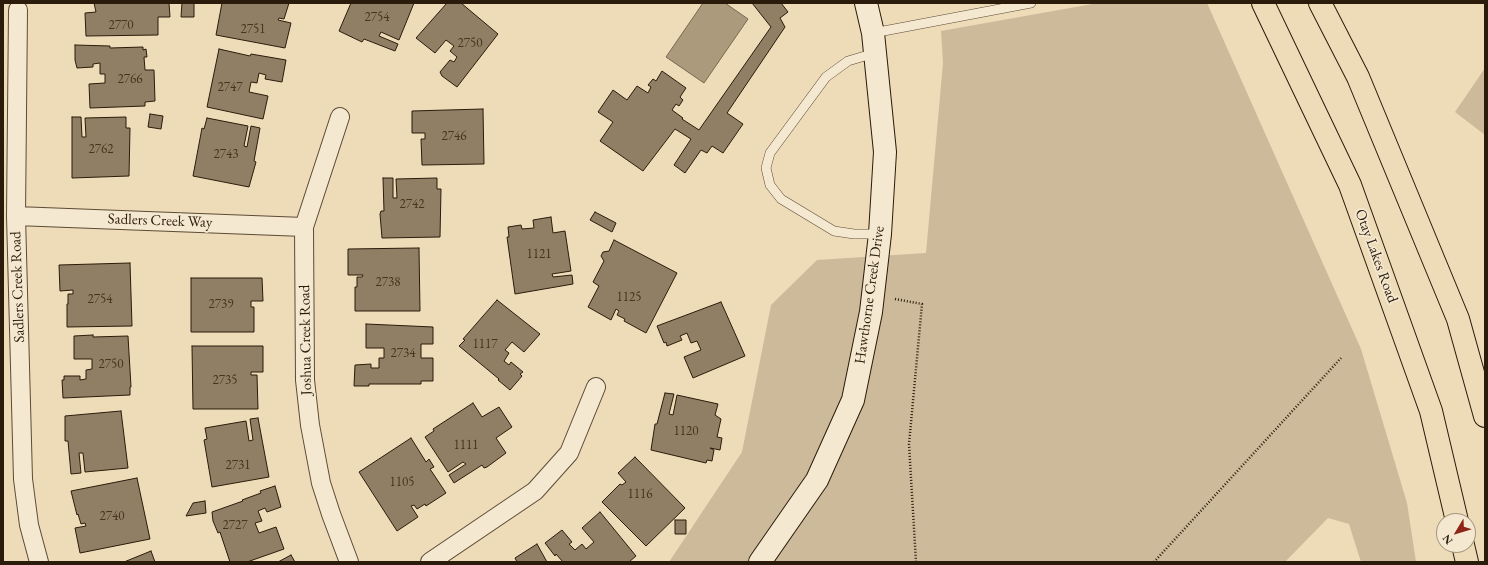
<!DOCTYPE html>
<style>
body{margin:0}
#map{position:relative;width:1488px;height:565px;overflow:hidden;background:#eedbb8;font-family:"EB Garamond",serif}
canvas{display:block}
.frame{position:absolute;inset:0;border:4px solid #2b1b0a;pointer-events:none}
.north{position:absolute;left:1436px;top:513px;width:40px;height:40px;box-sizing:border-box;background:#f4e8d1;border:1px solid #a49681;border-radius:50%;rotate:232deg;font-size:11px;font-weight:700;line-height:16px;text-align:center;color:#2b1b0a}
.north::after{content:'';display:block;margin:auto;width:14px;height:18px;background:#8f2418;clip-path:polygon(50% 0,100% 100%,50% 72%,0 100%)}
</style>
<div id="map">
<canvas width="1488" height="565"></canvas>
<div class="frame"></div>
<div class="north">N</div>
</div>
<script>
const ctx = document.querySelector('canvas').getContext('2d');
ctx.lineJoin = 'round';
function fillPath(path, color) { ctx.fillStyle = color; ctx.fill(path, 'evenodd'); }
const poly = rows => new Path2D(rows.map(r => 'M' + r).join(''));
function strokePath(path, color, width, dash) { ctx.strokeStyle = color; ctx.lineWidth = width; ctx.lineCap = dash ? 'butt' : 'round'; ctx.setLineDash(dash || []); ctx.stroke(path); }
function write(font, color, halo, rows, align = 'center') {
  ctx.font = font + ' "EB Garamond",serif'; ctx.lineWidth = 3.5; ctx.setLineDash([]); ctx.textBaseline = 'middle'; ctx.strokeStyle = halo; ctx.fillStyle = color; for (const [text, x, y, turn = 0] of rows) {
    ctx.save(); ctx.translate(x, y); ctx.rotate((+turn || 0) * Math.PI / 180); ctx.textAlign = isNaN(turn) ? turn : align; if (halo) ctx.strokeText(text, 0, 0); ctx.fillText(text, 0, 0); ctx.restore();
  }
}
const green = poly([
 [1098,3,1207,3,1361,349,1407,503,1416,562,1361,562,1349,524,1328,518,1285,562,669,562,742,452,771,305,817,260,926,253,943,63,941,31],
 [1485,68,1485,135,1455,112]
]);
const water = poly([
 [703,3,725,3,748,19,704,83,666,57,703,3]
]);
const building = poly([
 [94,3,169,3,170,17,158,17,158,35,86,36,85,13,96,12,94,3],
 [182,3,194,3,194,17,181,17,182,3],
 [222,3,289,3,284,19,279,18,278,20,291,23,285,48,216,35,222,3],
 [351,3,414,3,399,40,381,32,379,36,398,44,395,51,364,39,362,42,339,31,351,3],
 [447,3,461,3,498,34,457,87,442,76,440,72,450,60,454,62,457,57,450,51,454,46,446,40,435,53,416,38,447,3],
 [752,3,781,3,788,12,780,18,785,27,727,113,743,124,723,153,712,146,707,153,701,150,685,173,674,165,691,139,675,129,643,171,600,141,613,122,598,112,613,90,627,100,637,86,648,93,651,87,648,85,653,79,656,81,662,71,686,88,680,97,683,100,679,106,676,104,672,110,683,118,682,119,699,130,771,27,752,3],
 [75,45,110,46,110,48,143,47,143,50,146,49,147,57,144,57,145,70,154,70,155,101,145,102,145,106,90,108,89,84,105,83,105,74,100,74,100,63,93,64,93,67,77,68,75,60,75,45],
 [219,49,250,56,251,54,286,60,282,82,265,79,266,75,259,73,257,83,251,82,249,92,268,96,263,119,207,107,219,49],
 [483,109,484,164,422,165,421,139,425,139,425,133,412,133,412,111,483,109],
 [150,114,163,116,161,129,148,127,150,114],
 [72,117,81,117,82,137,86,137,85,118,126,117,126,128,130,128,129,176,72,178,72,117],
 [207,118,248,126,244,146,247,147,251,126,260,128,254,161,256,162,249,187,193,176,202,128,204,129,207,118],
 [383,178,393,178,393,198,397,198,396,179,437,178,437,189,441,189,440,237,382,238,380,214,381,211,384,211,383,178],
 [595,212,616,223,612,232,590,220,595,212],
 [551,217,553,233,565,231,571,271,552,274,553,277,572,275,573,284,515,294,507,237,509,237,508,227,521,225,522,229,534,228,533,220,551,217],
 [614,240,677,273,646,333,624,321,625,319,617,315,619,311,616,309,611,320,588,307,599,286,593,282,604,261,601,256,603,252,609,251,614,240],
 [419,248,420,311,355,311,355,287,357,287,357,277,362,277,363,275,348,275,348,249,419,248],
 [130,263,132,326,67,327,67,304,68,304,68,294,73,294,73,290,60,291,59,265,130,263],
 [191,278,262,278,263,301,251,301,251,307,254,307,254,332,191,332,191,278],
 [497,300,540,334,524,352,512,342,505,350,509,353,504,361,509,365,511,362,523,372,520,374,522,376,510,390,498,380,499,379,459,346,465,340,463,339,497,300],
 [721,302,745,356,693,378,684,357,701,350,697,341,691,343,687,333,680,336,682,340,667,346,666,342,664,343,657,326,721,302],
 [366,324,433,327,433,344,421,344,421,358,433,358,433,381,421,381,421,384,369,384,369,386,354,386,355,365,371,364,371,368,379,368,379,358,384,358,384,348,366,348,366,324],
 [93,335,93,337,128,336,131,387,130,387,130,395,63,398,62,380,64,380,64,376,80,376,80,380,86,379,86,370,92,369,92,359,74,359,74,336,93,335],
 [192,346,263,346,263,372,251,372,251,375,257,375,258,409,193,409,192,346],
 [665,393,674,394,669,414,673,415,677,395,718,404,715,415,721,419,717,437,722,438,720,450,710,448,714,450,712,461,707,460,706,463,651,450,655,424,657,424,665,393],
 [473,403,482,417,499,407,512,427,496,438,506,453,487,467,484,468,482,465,454,483,449,475,466,464,463,462,448,472,425,437,434,431,433,429,473,403],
 [121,411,128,468,85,472,83,453,79,453,81,473,71,474,68,441,65,441,65,416,121,411],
 [258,418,269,477,212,487,204,440,207,439,205,428,246,421,249,441,253,440,250,419,258,418],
 [411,438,426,462,429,459,434,467,430,469,446,493,426,506,425,504,417,509,414,505,411,506,418,517,397,531,359,472,411,438],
 [635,457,685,508,646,546,602,502,620,484,622,485,626,482,618,473,635,457],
 [137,478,150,539,80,553,75,528,86,526,85,523,81,524,78,514,77,515,71,491,137,478],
 [275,486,281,507,267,512,265,508,258,511,262,521,255,523,259,533,276,527,284,549,247,562,230,562,220,532,218,533,213,521,212,512,243,501,242,500,261,493,260,491,275,486],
 [205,501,206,513,186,516,193,503,205,501],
 [600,512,636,556,629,562,563,562,556,554,555,556,545,543,562,530,572,542,569,544,575,550,582,544,586,549,594,542,582,528,600,512],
 [675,520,686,520,686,534,675,534,675,520],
 [537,544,547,562,517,562,515,558,537,544],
 [151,551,155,562,124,562,151,551],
 [291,555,295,562,278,562,291,555]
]);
const path = poly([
 [895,299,922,304,909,444,916,562],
 [1154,562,1341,358]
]);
const lane = poly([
 [873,33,1031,3],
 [875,53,848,61,826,77,770,153,766,168,770,185,781,199,834,231,854,234,880,234]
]);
const street = poly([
 [18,10,16,216,23,479,29,525,39,562],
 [340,117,304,227,305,380,310,425,321,483,331,514,349,562],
 [16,216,304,227],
 [430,562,535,491,569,453,596,387]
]);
const secondary = poly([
 [760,562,817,480,853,400,871,312,880,234,885,152,873,33,866,3]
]);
const primary = poly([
 [1263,3,1350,185,1431,411,1457,521],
 [1320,3,1358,77,1458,319,1485,416],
 [1463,545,1467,562]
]);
const numberNames = [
 ["2754",377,17],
 ["2770",121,25],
 ["2751",253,29],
 ["2750",470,43],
 ["2766",130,79],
 ["2747",230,87],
 ["2746",454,136],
 ["2762",101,149],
 ["2743",226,154],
 ["2742",412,204],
 ["1121",539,254],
 ["2738",388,282],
 ["1125",629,297],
 ["2754",100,299],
 ["2739",221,304],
 ["1117",485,344],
 ["2734",403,353],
 ["2750",111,364],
 ["2735",225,380],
 ["1120",686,431],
 ["1111",466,445],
 ["2731",238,465],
 ["1105",402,482],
 ["1116",640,494],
 ["2740",112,516],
 ["2727",235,525]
];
const streetNames = [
 ["Sadlers Creek Way",160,221,2],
 ["Otay Lakes Road",1376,256,70],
 ["Sadlers Creek Road",18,287,-92],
 ["Hawthorne Creek Drive",870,295,-82],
 ["Joshua Creek Road",306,340,-91]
];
fillPath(green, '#cdba9a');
fillPath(water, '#ac9a7d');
strokePath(water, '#78674f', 1);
fillPath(building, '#907f64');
strokePath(building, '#2b1b0a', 1);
strokePath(lane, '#5c4b36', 10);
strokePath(street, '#5c4b36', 20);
strokePath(secondary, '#2b1b0a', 24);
strokePath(primary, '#2b1b0a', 24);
strokePath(path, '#2b1b0a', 2.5, [1, 2]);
strokePath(lane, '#f4e8d1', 9);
strokePath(street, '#f4e8d1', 18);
strokePath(secondary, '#f4e8d1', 22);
strokePath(primary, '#eedbb8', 22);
write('13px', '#443420', null, numberNames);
write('15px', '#2b1b0a', '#f4e8d1', streetNames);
</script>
